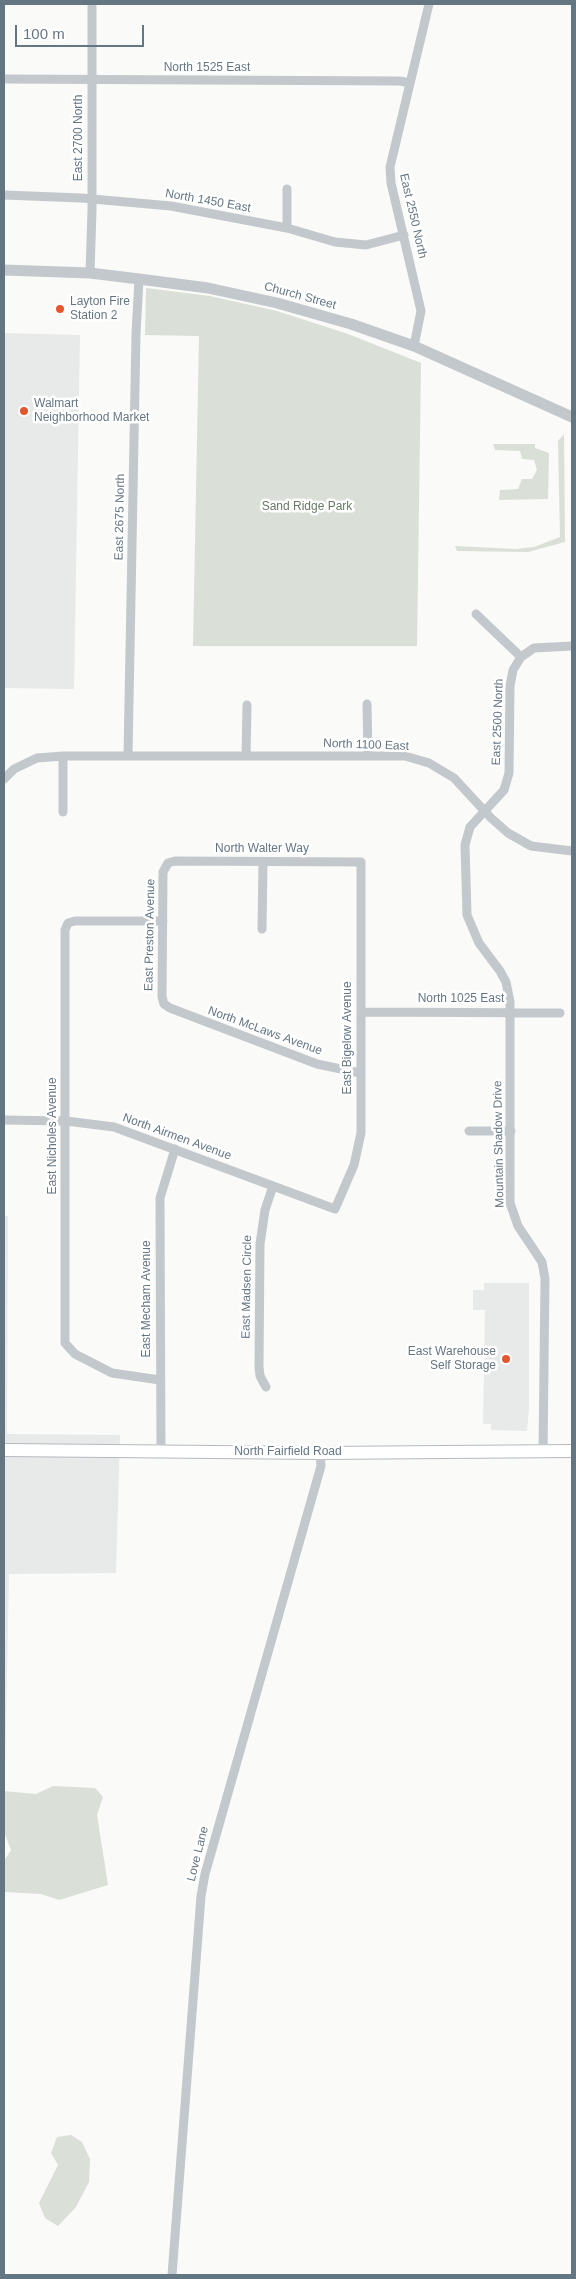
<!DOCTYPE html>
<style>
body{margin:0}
#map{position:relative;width:576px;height:2279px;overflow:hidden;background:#fafaf8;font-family:Helvetica,sans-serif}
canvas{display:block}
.frame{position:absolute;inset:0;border:5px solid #657683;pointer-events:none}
.scale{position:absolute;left:15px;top:25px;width:129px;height:22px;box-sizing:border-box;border:2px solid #657683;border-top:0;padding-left:6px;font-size:15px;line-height:18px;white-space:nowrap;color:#657683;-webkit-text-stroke:4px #fff;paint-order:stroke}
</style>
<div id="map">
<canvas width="576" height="2279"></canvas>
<div class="frame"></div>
<div class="scale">100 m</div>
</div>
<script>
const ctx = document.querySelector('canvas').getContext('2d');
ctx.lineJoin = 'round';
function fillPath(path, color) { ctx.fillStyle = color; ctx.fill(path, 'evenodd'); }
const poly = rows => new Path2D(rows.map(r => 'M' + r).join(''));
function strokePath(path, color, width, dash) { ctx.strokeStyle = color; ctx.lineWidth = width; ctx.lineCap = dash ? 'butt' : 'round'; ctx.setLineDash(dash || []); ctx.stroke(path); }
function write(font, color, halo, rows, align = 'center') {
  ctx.font = font + ' Helvetica,sans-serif'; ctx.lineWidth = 5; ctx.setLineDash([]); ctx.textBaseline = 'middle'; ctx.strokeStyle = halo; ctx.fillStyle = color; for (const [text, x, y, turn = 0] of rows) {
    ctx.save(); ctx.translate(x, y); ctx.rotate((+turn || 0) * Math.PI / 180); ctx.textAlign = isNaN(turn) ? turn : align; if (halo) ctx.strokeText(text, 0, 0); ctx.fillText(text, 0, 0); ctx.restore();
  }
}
const built = poly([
 [4,333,80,335,74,689,4,688],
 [4,1216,8,1216,7,1434,120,1435,116,1573,9,1574,5,1774],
 [484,1283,529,1283,529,1408,527,1431,491,1430,491,1424,483,1424,485,1310,473,1310,473,1290,484,1290]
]);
const green = poly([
 [146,288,210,296,277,311,348,334,421,363,417,646,193,646,199,336,145,335],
 [564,434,565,542,528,552,457,551,455,546,516,549,534,547,560,537,558,441],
 [493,444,535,444,535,448,549,453,548,499,499,500,500,490,518,489,522,479,532,479,537,470,534,460,522,459,520,451,495,450],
 [53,1786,95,1788,103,1797,97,1815,108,1885,59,1900,41,1894,4,1892,4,1861,11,1850,4,1832,4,1791,36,1794],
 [71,2135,82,2142,90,2159,89,2182,76,2207,58,2226,45,2218,39,2203,58,2165,51,2153,57,2137]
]);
const minor = poly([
 [4,79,400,81,410,83],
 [4,195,81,198,171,206,287,228,335,242,366,245,404,235],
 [287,228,287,189],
 [90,273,92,210,92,4],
 [414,346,421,311,391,183,390,167,429,4],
 [476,614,521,657],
 [367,704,368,756],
 [128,755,136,334,139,279],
 [63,756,63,812],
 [246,756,247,705],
 [4,779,14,769,37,758,63,756,405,756,429,763,454,778,491,818,508,833,531,846,572,851],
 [262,929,263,862],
 [362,1012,560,1013],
 [4,1120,66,1121,114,1127,335,1209,354,1165,361,1133,361,862,175,861,168,863,163,872,162,997,164,1004,170,1008,317,1064,360,1073],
 [469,1131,511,1131],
 [160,1380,112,1373,75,1354,65,1343,65,930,68,923,75,921,163,921],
 [266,1387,260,1376,259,1367,260,1244,265,1210,273,1186],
 [161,1452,160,1198,175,1149],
 [543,1453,545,1279,542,1262,518,1226,510,1203,510,1002,506,982,500,971,479,943,467,915,465,845,470,827,504,790,509,773,510,686,513,670,521,657,534,648,572,646],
 [172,2275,201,1896,205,1874,321,1466,320,1453]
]);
const tertiary = poly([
 [4,270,90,273,139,279,208,288,277,303,351,324,414,346,572,417]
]);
const secondary = poly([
 [4,1450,320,1453,572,1451]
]);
const markers = [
 [60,309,5,"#e4572e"],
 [24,411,5,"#e4572e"],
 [506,1359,5,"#e4572e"]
];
const streetNames = [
 ["North 1525 East",207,68],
 ["East 2700 North",79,138,-90],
 ["North 1450 East",208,201,10],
 ["East 2550 North",413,216,77],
 ["Church Street",300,296,15],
 ["East 2675 North",120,517,-89],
 ["East 2500 North",498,722,-88],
 ["North 1100 East",366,745,2],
 ["North Walter Way",262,849],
 ["East Preston Avenue",150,935,-89],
 ["North 1025 East",461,999],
 ["North McLaws Avenue",265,1031,20],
 ["East Bigelow Avenue",348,1038,-90],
 ["East Nicholes Avenue",53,1136,-90],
 ["North Airmen Avenue",177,1137,20],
 ["Mountain Shadow Drive",499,1144,-91],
 ["East Madsen Circle",247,1287,-89],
 ["East Mecham Avenue",147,1299,-90],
 ["North Fairfield Road",288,1452],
 ["Love Lane",198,1854,-76]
];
const poiNames = [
 ["Layton Fire",70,302],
 ["Station 2",70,316],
 ["Walmart",34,404],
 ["Neighborhood Market",34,418],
 ["East Warehouse",496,1352,"right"],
 ["Self Storage",496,1366,"right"]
];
const parkNames = [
 ["Sand Ridge Park",307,507]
];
fillPath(built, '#e8e9e9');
fillPath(green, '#dadfd7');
strokePath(secondary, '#b3babf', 14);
strokePath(minor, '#c3c8cc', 9);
strokePath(tertiary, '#c3c8cc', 11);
strokePath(secondary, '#fff', 12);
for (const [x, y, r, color] of markers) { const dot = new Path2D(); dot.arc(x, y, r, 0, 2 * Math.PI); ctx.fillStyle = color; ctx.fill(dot); strokePath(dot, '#fff', 2); }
write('12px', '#657683', '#fff', streetNames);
write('12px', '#657683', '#fff', poiNames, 'left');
write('12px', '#687a64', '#fff', parkNames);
</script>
